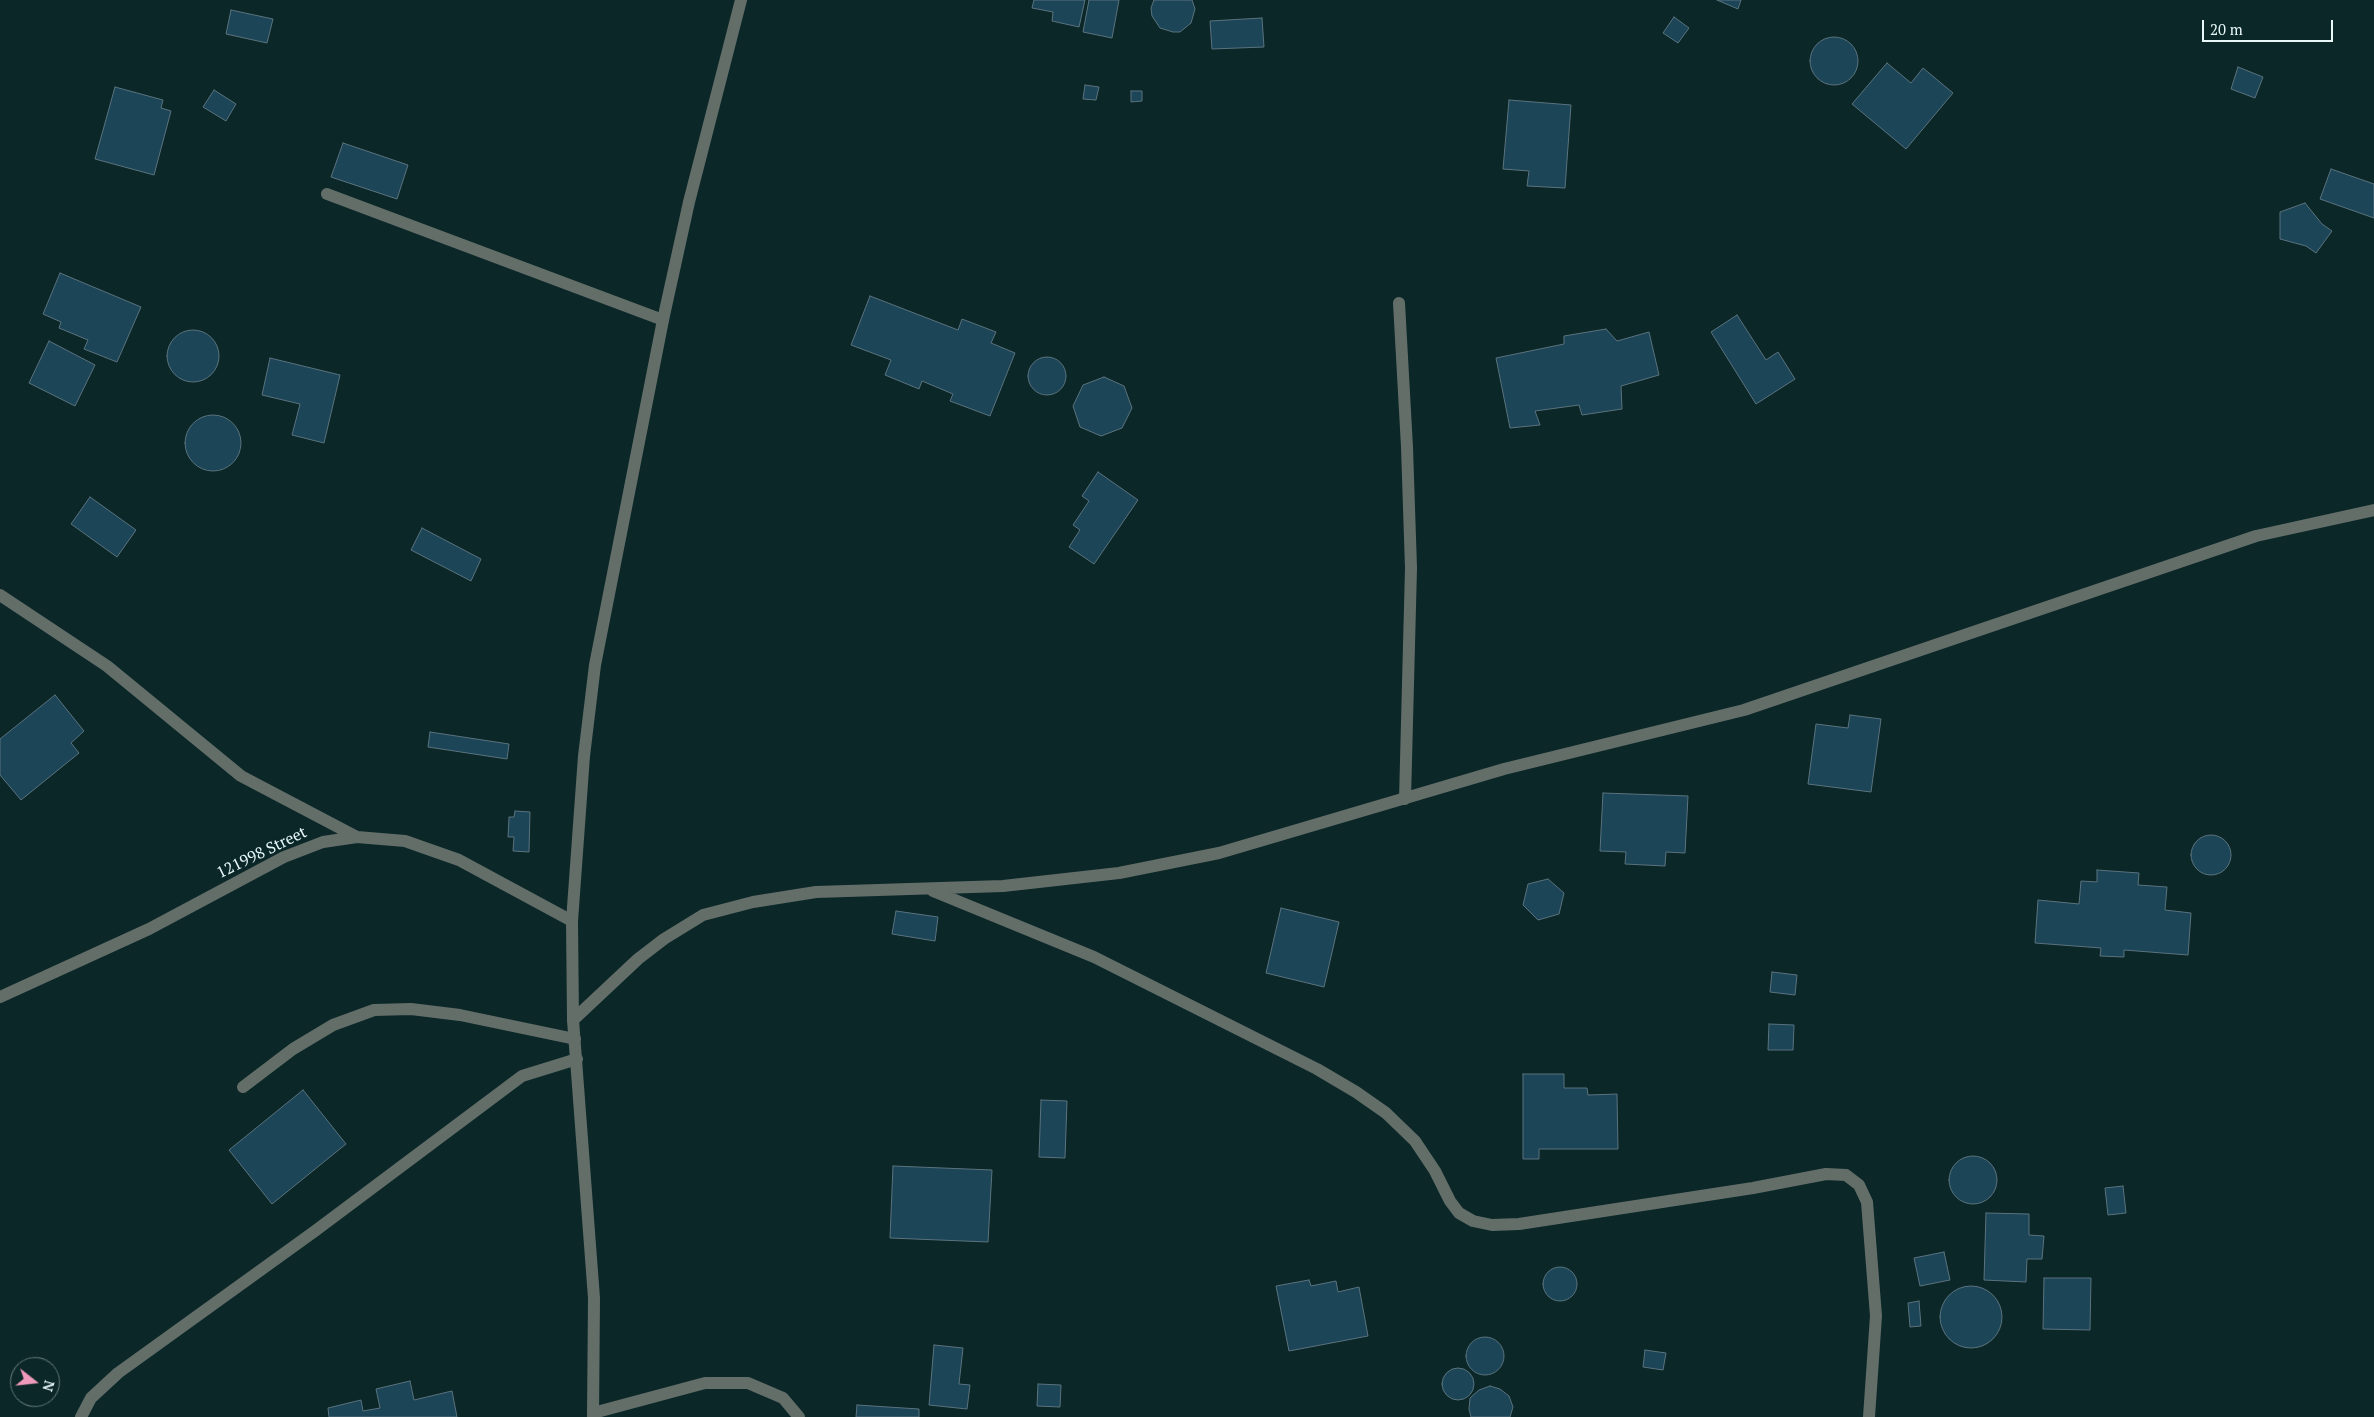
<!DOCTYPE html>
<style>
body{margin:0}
#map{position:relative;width:2374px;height:1417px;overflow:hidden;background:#0b2728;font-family:"PT Serif",serif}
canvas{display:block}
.north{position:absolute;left:10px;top:1357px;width:50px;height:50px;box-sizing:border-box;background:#0b2728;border:1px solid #637b7b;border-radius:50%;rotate:106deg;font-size:14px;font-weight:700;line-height:20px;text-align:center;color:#e8f8f8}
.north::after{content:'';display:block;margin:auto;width:18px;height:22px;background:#ef9ab8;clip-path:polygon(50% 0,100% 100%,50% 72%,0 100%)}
.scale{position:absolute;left:2202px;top:20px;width:131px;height:22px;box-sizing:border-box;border:2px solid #e8f8f8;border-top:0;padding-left:6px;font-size:15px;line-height:18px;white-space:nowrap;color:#e8f8f8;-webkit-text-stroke:4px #0b2728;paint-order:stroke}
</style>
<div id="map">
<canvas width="2374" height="1417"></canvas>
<div class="north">N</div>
<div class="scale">20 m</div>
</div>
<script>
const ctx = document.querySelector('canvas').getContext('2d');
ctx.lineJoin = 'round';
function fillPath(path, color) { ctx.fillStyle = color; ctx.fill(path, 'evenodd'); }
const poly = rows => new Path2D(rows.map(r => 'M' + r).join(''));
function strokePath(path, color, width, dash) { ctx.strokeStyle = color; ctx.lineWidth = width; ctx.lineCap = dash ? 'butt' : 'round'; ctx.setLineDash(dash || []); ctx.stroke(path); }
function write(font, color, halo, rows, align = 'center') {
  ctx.font = font + ' "PT Serif",serif'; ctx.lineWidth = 4; ctx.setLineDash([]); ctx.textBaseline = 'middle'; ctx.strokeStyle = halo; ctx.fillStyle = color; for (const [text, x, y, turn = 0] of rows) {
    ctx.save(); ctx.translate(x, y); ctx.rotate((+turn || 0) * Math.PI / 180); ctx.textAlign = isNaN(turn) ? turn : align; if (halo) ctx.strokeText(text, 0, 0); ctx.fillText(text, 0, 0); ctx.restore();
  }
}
const building = poly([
 [1034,0,1085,0,1079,27,1052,21,1053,12,1032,8,1034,0],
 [1089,0,1119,0,1112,38,1083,32,1089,0],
 [1154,0,1192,0,1195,9,1191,23,1180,32,1173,32,1160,28,1152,16,1151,8,1154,0],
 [1717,0,1741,0,1738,9,1717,0],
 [231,10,273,19,267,43,226,34,231,10],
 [1674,17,1689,28,1678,43,1663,33,1674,17],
 [1262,18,1264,47,1212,49,1210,21,1262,18],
 '1810 61a24 24 0 1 1 48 0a24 24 0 1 1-48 0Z',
 [1887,63,1911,83,1923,68,1953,93,1906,149,1852,104,1887,63],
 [2238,67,2263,77,2255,98,2231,89,2238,67],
 [1085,85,1099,87,1096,100,1083,99,1085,85],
 [115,87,163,100,161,108,171,111,154,175,95,159,115,87],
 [214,90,236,104,226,121,203,107,214,90],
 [1131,91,1142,91,1142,101,1131,102,1131,91],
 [1509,100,1571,105,1565,188,1527,186,1529,171,1503,169,1509,100],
 [343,143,408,165,397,199,331,177,343,143],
 [2331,169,2374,184,2374,218,2320,199,2331,169],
 [2305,203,2322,224,2332,231,2316,253,2306,246,2280,239,2280,212,2305,203],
 [60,273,141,307,117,362,84,349,88,340,59,328,61,322,43,314,60,273],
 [870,296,958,330,962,319,996,332,991,343,1015,353,990,416,950,401,953,394,922,381,919,389,885,375,891,360,851,345,870,296],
 [1737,315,1766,360,1778,352,1795,379,1756,404,1711,332,1737,315],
 [1606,329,1617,341,1649,332,1659,375,1621,386,1622,409,1582,415,1579,405,1535,411,1540,425,1510,428,1496,358,1564,344,1564,336,1606,329],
 '167 356a26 26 0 1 1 52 0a26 26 0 1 1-52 0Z',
 [49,341,95,365,75,406,29,383,49,341],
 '1028 376a19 19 0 1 1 38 0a19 19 0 1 1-38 0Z',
 [270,358,340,375,324,443,292,435,300,404,262,395,270,358],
 [1104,377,1124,386,1132,408,1122,428,1101,436,1080,427,1073,406,1083,385,1104,377],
 '185 443a28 28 0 1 1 56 0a28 28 0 1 1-56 0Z',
 [1098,472,1138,500,1094,564,1069,547,1080,530,1073,525,1089,501,1082,496,1098,472],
 [90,497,136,530,117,557,71,524,90,497],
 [422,528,481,559,471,581,411,550,422,528],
 [55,695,84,731,71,743,79,753,21,800,0,775,0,739,55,695],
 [1850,715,1881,719,1871,792,1808,784,1816,724,1848,728,1850,715],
 [430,732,509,744,507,759,428,747,430,732],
 [1603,793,1688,796,1685,853,1666,852,1665,866,1625,864,1626,852,1600,851,1603,793],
 [515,811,530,812,529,852,513,851,514,837,508,837,509,817,514,817,515,811],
 '2191 855a20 20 0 1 1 40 0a20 20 0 1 1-40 0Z',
 [2097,870,2139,873,2138,885,2167,887,2165,910,2191,913,2188,955,2124,950,2124,957,2100,956,2101,948,2035,943,2038,900,2079,904,2081,881,2097,882,2097,870],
 [1548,879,1564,893,1559,914,1538,920,1523,905,1528,884,1548,879],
 [1281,908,1339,922,1324,987,1266,973,1281,908],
 [896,911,938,917,935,941,892,934,896,911],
 [1772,972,1797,975,1795,995,1770,992,1772,972],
 [1769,1024,1794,1025,1793,1050,1768,1050,1769,1024],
 [1523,1074,1564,1074,1564,1088,1587,1088,1588,1095,1617,1094,1618,1149,1539,1149,1539,1159,1523,1159,1523,1074],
 [303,1090,346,1144,272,1204,229,1150,303,1090],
 [1041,1100,1067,1101,1065,1158,1039,1157,1041,1100],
 '1949 1180a24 24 0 1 1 48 0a24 24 0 1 1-48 0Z',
 [893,1166,992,1170,988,1242,890,1238,893,1166],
 [2123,1186,2126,1213,2108,1215,2105,1188,2123,1186],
 [1986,1213,2029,1214,2029,1235,2044,1236,2042,1259,2027,1259,2026,1282,1984,1280,1986,1213],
 [1944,1252,1950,1280,1920,1286,1914,1258,1944,1252],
 '1543 1284a17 17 0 1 1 34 0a17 17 0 1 1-34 0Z',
 [2044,1278,2091,1278,2090,1330,2043,1329,2044,1278],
 [1309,1280,1311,1286,1336,1281,1338,1292,1359,1287,1368,1336,1289,1351,1276,1286,1309,1280],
 '1940 1317a31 31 0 1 1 62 0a31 31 0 1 1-62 0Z',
 [1919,1301,1921,1326,1910,1327,1908,1303,1919,1301],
 '1466 1356a19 19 0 1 1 38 0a19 19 0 1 1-38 0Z',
 [934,1345,963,1348,959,1384,970,1385,967,1409,929,1405,934,1345],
 [1645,1350,1666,1353,1663,1370,1643,1367,1645,1350],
 '1442 1384a16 16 0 1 1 32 0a16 16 0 1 1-32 0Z',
 [410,1381,414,1400,452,1391,457,1417,329,1417,328,1408,361,1400,363,1411,380,1408,376,1389,410,1381],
 [1038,1384,1061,1385,1060,1407,1037,1406,1038,1384],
 [1490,1386,1500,1389,1509,1396,1513,1407,1510,1417,1471,1417,1469,1409,1470,1398,1479,1390,1490,1386],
 [857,1405,919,1409,919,1417,856,1417,857,1405]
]);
const service = poly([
 [327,194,663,320],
 [243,1087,293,1049,333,1025,374,1010,411,1009,460,1015,575,1039],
 [593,1413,705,1383,748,1383,783,1398,799,1417],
 [81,1417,91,1398,118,1373,315,1231,522,1076,577,1059]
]);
const minor = poly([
 [1399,303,1407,447,1411,568,1405,799],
 [0,595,107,666,241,776,357,837],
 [933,891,1094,957,1317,1069,1356,1092,1386,1113,1415,1141,1435,1171,1450,1201,1459,1213,1473,1221,1492,1225,1519,1224,1753,1188,1826,1174,1846,1175,1859,1185,1867,1202,1876,1316,1869,1417],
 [0,997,149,929,284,857,323,842,357,837,405,841,459,860,572,921],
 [573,1020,638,959,664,939,703,915,753,902,816,892,1003,886,1119,873,1219,853,1504,769,1744,710,2256,536,2374,510]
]);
const tertiary = poly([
 [593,1417,594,1298,573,1020,572,921,584,756,595,665,663,320,689,202,741,0]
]);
const streetNames = [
 ["121998 Street",262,853,-26]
];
fillPath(building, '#1c4557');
strokePath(building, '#5b737e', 1);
strokePath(service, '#636e69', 12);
strokePath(minor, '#636e69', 12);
strokePath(tertiary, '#636e69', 12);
write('16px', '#e8f8f8', '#0b2728', streetNames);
</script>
